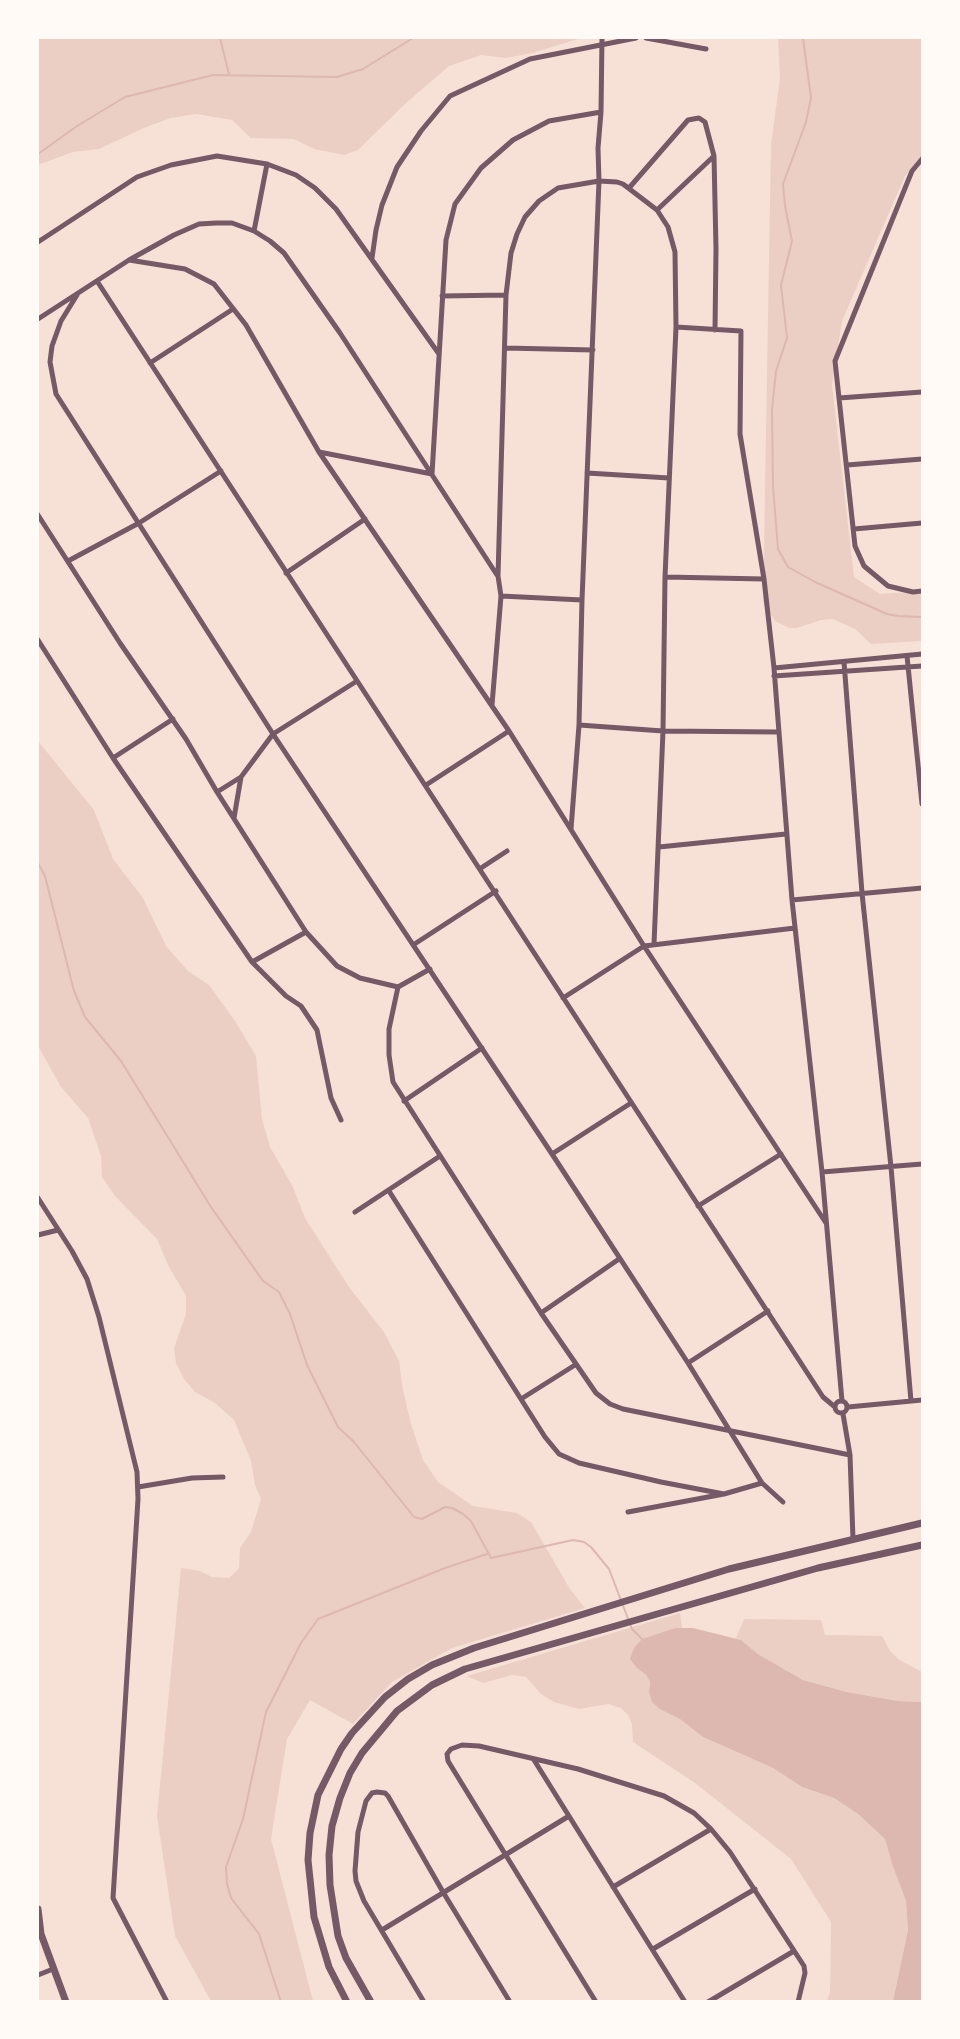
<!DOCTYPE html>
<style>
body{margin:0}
#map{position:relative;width:960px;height:2039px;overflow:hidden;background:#f7e1d7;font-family:"Noto Sans",sans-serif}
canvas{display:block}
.frame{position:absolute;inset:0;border:39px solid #fffaf5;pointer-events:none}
</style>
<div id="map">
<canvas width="960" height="2039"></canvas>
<div class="frame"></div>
</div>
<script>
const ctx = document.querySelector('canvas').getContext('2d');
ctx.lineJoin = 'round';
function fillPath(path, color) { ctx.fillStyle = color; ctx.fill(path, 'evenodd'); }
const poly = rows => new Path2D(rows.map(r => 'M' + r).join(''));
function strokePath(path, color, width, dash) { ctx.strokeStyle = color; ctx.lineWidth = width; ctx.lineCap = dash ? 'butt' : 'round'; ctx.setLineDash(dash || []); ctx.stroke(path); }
const green = poly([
 [38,38,581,38,533,53,506,58,481,55,449,66,406,103,358,150,344,155,314,149,294,139,251,138,232,120,196,114,171,118,146,127,99,149,73,152,38,165],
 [778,38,922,38,922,158,905,176,842,321,832,385,854,577,880,594,922,591,922,641,871,644,855,629,833,619,821,620,797,628,790,628,775,621,763,602,771,145,780,78],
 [38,741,94,810,113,859,143,898,166,946,188,971,209,985,235,1021,256,1056,262,1119,270,1147,293,1187,305,1218,349,1287,384,1332,399,1361,403,1390,411,1424,423,1460,438,1482,473,1506,517,1513,531,1522,570,1589,585,1608,452,1648,392,1682,353,1724,310,1700,287,1739,271,1839,313,2001,211,2001,175,1936,157,1816,181,1568,200,1571,212,1577,229,1578,239,1568,240,1548,251,1532,261,1499,255,1485,251,1461,234,1420,215,1403,195,1392,184,1379,176,1363,174,1348,186,1314,186,1296,168,1265,157,1239,115,1196,102,1177,101,1156,88,1118,61,1087,38,1046],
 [680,1613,682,1628,675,1628,642,1639,637,1668,646,1675,650,1682,649,1692,703,1737,773,1768,802,1787,834,1798,858,1814,885,1839,892,1864,906,1901,908,1930,893,2001,827,2001,830,1992,831,1922,791,1859,695,1783,633,1742,632,1724,628,1715,621,1708,608,1704,579,1709,554,1702,541,1694,526,1677,512,1675,483,1683,467,1676],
 [744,1619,821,1620,825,1635,882,1636,890,1651,898,1659,922,1672,922,1702,898,1701,847,1692,803,1680,758,1654,741,1640,736,1638]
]);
const water = poly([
 [675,1628,693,1628,741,1640,758,1654,803,1680,847,1692,898,1701,922,1702,922,2001,893,2001,908,1930,906,1901,892,1864,885,1839,858,1814,834,1798,802,1787,773,1768,703,1737,680,1719,660,1709,652,1702,649,1692,650,1682,646,1675,637,1668,630,1659,634,1648,642,1639]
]);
const stream = poly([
 [220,38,229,74],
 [803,38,811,98,806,122,783,184,785,206,792,241,781,285,787,338,776,371,772,410,773,486,778,549,788,567,815,582,887,614,898,616,922,617],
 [38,154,77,126,125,97,213,75,337,77,363,69,413,38],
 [38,863,45,876,74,991,85,1017,121,1061,211,1207,263,1281,279,1292,290,1314,307,1365,338,1427,354,1442,414,1517,422,1519,445,1507,452,1508,463,1514,471,1521,491,1558,573,1540,584,1542,591,1547,609,1569,632,1629,643,1640],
 [281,2002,259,1934,231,1898,227,1884,226,1867,243,1819,266,1712,301,1643,318,1619,445,1568,487,1554]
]);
const minor = poly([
 [646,38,706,49],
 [714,156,716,249,715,330],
 [922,159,912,171,835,361,855,546,864,566,888,586,913,592,922,591],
 [629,188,688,120,699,118,705,122,714,156,657,210],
 [254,231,267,164],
 [38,242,137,177,171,165,217,156,267,164,296,175,315,188,336,209,439,354],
 [372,258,376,230,382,205,397,167,421,131,450,96,530,59,636,38],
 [129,260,185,269,214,284,246,325,319,452,509,731,644,946,826,1223],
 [97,281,823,1397,835,1407],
 [77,295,61,321,52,346,50,362,56,394,273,734,552,1154,688,1363,762,1483,783,1502],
 [442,296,506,295],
 [38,319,129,260,174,235,199,224,216,223,232,223,254,231,270,241,284,253,340,333,497,575],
 [676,327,741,331,740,434,764,579,774,668,792,900,822,1172,842,1401],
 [505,348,593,350],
 [150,363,233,309],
 [839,398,922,392],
 [319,452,432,474,446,240,455,204,481,168,513,140,549,121,601,112],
 [847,465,922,459],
 [587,473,669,478],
 [38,515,120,643,186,739,217,792,306,932,337,966,360,978,398,987,430,969],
 [854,529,922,523],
 [68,561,139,523,221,471],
 [286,573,365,519],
 [665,577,764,579],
 [501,596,582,600],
 [38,640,113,758,252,962,286,996,301,1006,317,1030,331,1098,341,1120],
 [907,656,922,804],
 [844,662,862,893,891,1167,911,1401],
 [774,668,922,654],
 [774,676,922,666],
 [492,705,501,596,498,576,506,295,511,253,517,234,525,217,539,201,558,188,599,181,617,182,623,184,657,210,668,227,675,252,676,327,665,577,663,731,654,944],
 [579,725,663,731,777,732],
 [113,758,173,719],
 [426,785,509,731],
 [217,792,241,777,273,734,357,681],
 [234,818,241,777],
 [571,829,579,725,582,600,599,181,598,148,601,112,602,38],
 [659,847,786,834],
 [481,868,507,851],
 [792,900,922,888],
 [413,945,496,891],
 [252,962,306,932],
 [398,987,389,1029,389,1055,393,1082,541,1313,596,1393,610,1404,623,1409,850,1455],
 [563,998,644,946,795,928],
 [404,1101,482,1048],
 [552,1154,631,1103],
 [822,1172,922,1164],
 [389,1191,545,1437,559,1454,579,1463,661,1482,724,1494],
 [38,1198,72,1251,87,1279,99,1317,137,1472,138,1499,113,1898,167,2002],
 [698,1206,781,1154],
 [355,1212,440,1156],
 [38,1235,58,1230],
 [541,1313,619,1259],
 [688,1363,768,1311],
 [521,1399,575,1365],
 '835 1407a6 6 0 1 1 12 0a6 6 0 1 1-12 0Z',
 [848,1407,922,1400],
 [843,1414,850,1455,853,1539],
 [138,1487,192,1478,223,1477],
 [628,1512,724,1494,762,1483],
 [534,1760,685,2002],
 [613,1887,711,1829],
 [382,1930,569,1816],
 [653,1949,755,1889],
 [38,1975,53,1969],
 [424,2002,364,1901,356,1881,355,1871,358,1832,366,1801,372,1793,377,1792,385,1793,388,1796,443,1892,510,2002],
 [596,2002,448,1761,447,1754,451,1749,462,1745,479,1746,578,1769,664,1796,694,1813,711,1829,730,1852,804,1966,805,1973,798,2002],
 [708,2002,794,1951]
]);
const tertiary = poly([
 [38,1909,41,1934,66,2002],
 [347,2002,329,1967,314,1917,308,1860,310,1833,318,1795,341,1749,352,1733,385,1697,408,1679,432,1665,474,1648,729,1569,922,1523],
 [371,2002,346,1958,338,1936,330,1885,329,1855,332,1826,340,1798,350,1773,362,1753,397,1711,432,1685,465,1669,818,1568,922,1545]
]);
fillPath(green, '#ebcfc5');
fillPath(water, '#dcb8b0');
strokePath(stream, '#dcb8b0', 2);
strokePath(minor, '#755966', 5);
strokePath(tertiary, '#755966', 7);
</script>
